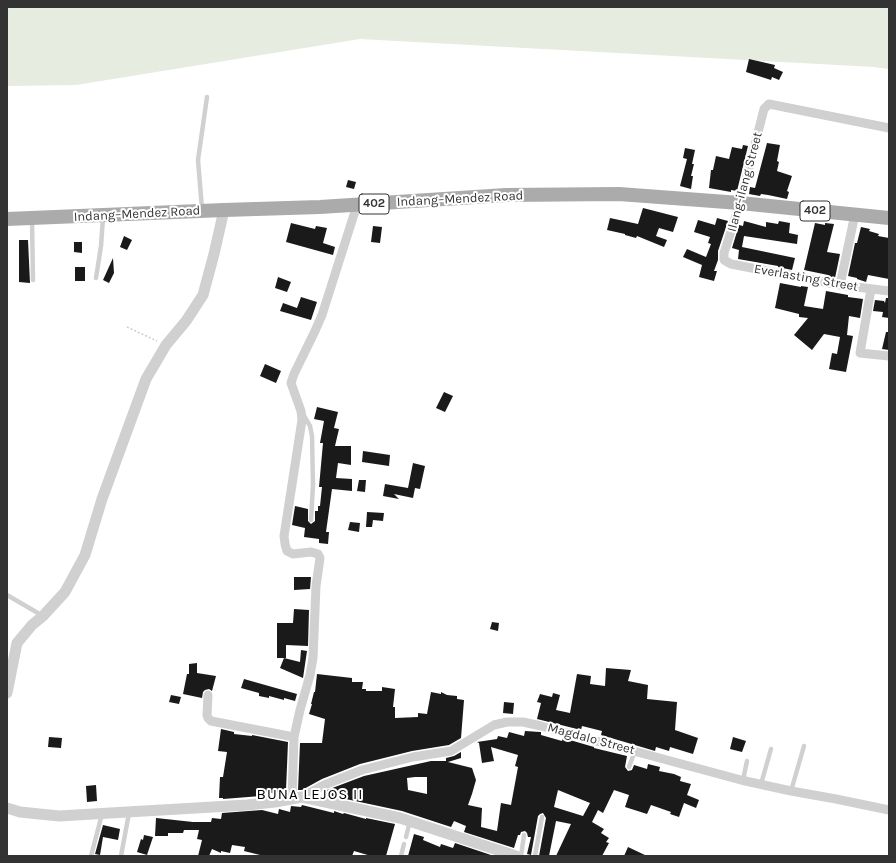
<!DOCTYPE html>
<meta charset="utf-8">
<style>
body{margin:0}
#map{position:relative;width:896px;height:863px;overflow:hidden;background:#fff;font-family:Karla,sans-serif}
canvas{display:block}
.frame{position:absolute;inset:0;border:8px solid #333;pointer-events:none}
</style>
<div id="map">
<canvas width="896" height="863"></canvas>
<div class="frame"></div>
</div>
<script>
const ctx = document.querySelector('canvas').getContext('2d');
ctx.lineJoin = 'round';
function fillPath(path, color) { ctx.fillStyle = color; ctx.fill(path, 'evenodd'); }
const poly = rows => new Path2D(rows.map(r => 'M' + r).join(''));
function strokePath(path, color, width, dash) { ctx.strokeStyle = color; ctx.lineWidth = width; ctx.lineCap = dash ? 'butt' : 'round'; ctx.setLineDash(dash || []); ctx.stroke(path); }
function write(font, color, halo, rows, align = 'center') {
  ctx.font = font + ' Karla,sans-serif'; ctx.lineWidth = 4; ctx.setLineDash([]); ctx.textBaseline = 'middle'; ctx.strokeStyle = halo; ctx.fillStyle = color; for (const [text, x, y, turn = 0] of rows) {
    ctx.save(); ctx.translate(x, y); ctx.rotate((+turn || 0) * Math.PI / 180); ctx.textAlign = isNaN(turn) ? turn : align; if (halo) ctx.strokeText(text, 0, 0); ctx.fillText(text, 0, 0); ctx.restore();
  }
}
const green = poly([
 [7,7,889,7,889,69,874,67,360,39,76,85,7,86]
]);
const building = poly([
 [749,59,775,65,774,68,783,72,779,80,772,77,771,80,746,72],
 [767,143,780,145,777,161,779,162,777,171,792,176,787,191,789,192,787,199,768,195,761,194,760,196,749,194,750,187,755,188],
 [743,145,748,146,737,191,731,190,731,192,709,188,711,170,713,170,716,156,729,159,732,147,742,149],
 [685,148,695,150,692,164,694,164,691,176,693,176,691,189,680,186,687,159,683,158],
 [348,180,356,182,354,189,346,187],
 [643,208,678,217,673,232,659,228,656,236,667,240,664,247,637,236,636,238,625,235,625,234,607,230,610,218,638,224],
 [717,218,728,221,718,251,718,260,714,271,717,271,714,281,699,277,702,265,683,257,687,249,706,257,711,244,708,243,710,237,694,232,698,220,715,225],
 [744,221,766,227,766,222,778,224,779,221,790,223,789,233,798,235,797,244,744,236,742,247,795,258,792,270,778,267,778,266,738,259,739,250,732,248,739,225,743,226],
 [291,223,315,229,316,226,327,228,323,243,335,247,333,255,286,242],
 [815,223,825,225,825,223,834,224,827,252,840,254,835,278,828,276,828,275,804,270],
 [373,226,382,227,380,243,371,242],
 [861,227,870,229,869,231,879,234,878,236,889,238,888,258,889,258,889,279,868,275,866,282,857,279,857,278,848,276,855,243,857,243],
 [124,236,132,240,127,250,120,247],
 [19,240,28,240,30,283,19,282],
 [74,242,82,242,82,253,74,252],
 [113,258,114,273,109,283,103,280],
 [75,267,85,267,85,281,75,281],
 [278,277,291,282,287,292,275,288],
 [780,283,801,287,801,286,808,287,804,306,823,309,826,291,848,295,848,297,863,299,860,318,849,316,847,335,853,336,846,372,829,369,832,353,837,354,840,337,824,334,812,350,794,335,808,318,799,317,799,314,775,308],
 [301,297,317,302,311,320,280,311,283,303,297,308],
 [886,298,889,298,889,318,882,317,883,312,873,311,875,300,884,301,885,303],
 [886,332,889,332,889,350,882,349],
 [265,364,281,371,276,383,260,376],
 [444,392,453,396,445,412,436,408],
 [317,407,338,412,334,428,339,429,335,446,351,446,351,465,338,463,336,478,352,479,352,491,332,489,326,532,329,532,328,544,319,543,319,539,304,537,305,528,292,525,295,506,308,509,308,521,311,524,315,521,315,511,318,511,318,506,320,506,322,487,319,487,323,443,320,443,324,421,314,419],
 [363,451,390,455,389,466,362,462],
 [413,463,425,466,420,489,415,488,413,498,394,494,399,499,383,496,385,484,408,488],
 [359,480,366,480,365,492,357,491],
 [367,512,384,513,383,521,373,520,372,527,366,527],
 [350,522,360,523,359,532,348,530],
 [294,577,311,577,310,589,294,590],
 [294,609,309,610,308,646,286,645,286,658,277,658,277,623,293,623],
 [492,622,499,623,498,631,490,629],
 [301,650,307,651,303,678,280,668,284,658,300,662],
 [197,663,197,673,216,676,212,691,209,689,205,690,203,692,202,698,183,694,187,674,189,674,189,664],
 [606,668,631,670,628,681,648,685,647,699,677,702,675,730,698,738,693,754,670,747,669,751,656,747,655,751,601,735,602,731,582,726,581,730,537,719,541,703,537,702,540,694,552,697,553,693,560,695,556,710,570,713,577,674,591,676,590,684,605,686],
 [317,674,352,678,352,682,363,682,362,689,366,689,366,691,382,691,382,687,395,689,393,707,395,707,395,718,418,717,418,713,427,714,431,692,441,694,441,692,447,695,457,696,457,699,464,700,461,738,449,745,412,751,360,764,322,779,302,790,298,790,300,743,322,743,325,719,309,714,312,704,311,704,314,692,315,692],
 [244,679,297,694,295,701,284,698,284,700,269,696,269,698,259,696,259,693,241,688],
 [171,695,181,697,179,704,169,702],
 [504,702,514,703,513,714,503,713],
 [221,729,234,732,234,734,252,736,252,735,288,742,286,790,282,789,282,792,272,793,261,791,261,794,259,795,261,795,261,796,223,799,223,798,219,798,220,777,223,777,227,752,218,751],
 [525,731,540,732,541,732,541,735,562,741,563,738,594,747,594,748,627,756,625,767,628,771,632,770,634,765,647,769,648,764,660,767,659,771,674,774,681,777,680,781,691,784,687,795,699,800,696,808,684,803,679,817,670,814,671,812,651,805,647,814,625,807,629,795,614,790,603,813,598,810,592,822,604,829,601,833,609,838,606,842,609,843,602,856,556,856,571,824,556,821,549,856,539,856,546,818,543,813,540,814,538,816,531,855,527,854,531,837,528,837,527,833,525,831,521,832,520,835,518,835,514,848,464,832,466,826,454,821,451,827,402,811,327,795,327,790,364,776,431,761,446,761,446,758,454,756,461,752,461,758,448,762,472,768,476,780,472,794,468,805,482,808,481,827,497,831,501,803,511,805,518,767,515,766,518,755,491,747,494,761,482,763,479,743,477,742,497,739,498,736,507,738,509,732,524,736],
 [415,777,427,777,427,794,408,790,407,778],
 [558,790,590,803,583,816,554,807],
 [49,737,62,738,61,748,48,747],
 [733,737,746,741,742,752,730,749],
 [96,785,97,801,87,802,86,786],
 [302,805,334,813,334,811,343,814,344,813,366,819,366,818,395,824,386,856,371,856,354,851,352,856,264,856,244,851,245,847,232,845,230,853,221,851,221,853,212,849,209,856,198,856,202,840,197,839,199,830,184,830,183,833,168,833,168,836,155,836,156,818,193,822,211,822,212,818,221,819,222,813,262,810,278,814,279,809,290,812,291,806,301,807],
 [103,825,120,829,118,840,103,837,100,855,95,854],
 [414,834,424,837,423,840,440,847,441,844,453,848,455,843,494,856,408,856],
 [144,835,153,837,147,855,137,852,141,839,143,840],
 [628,847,647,856,624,856]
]);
const path = poly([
 [127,327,157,341]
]);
const service = poly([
 [202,209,198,160,207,97],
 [32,220,33,280],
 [96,278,101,246,103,217],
 [303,414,310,426,312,436,313,485,311,520],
 [7,595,43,616],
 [629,767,635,751],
 [743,780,747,761],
 [761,784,771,749],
 [791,791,804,746],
 [406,837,410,821],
 [91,856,102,814],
 [121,856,129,813],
 [401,856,404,844],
 [521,856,524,835],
 [535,856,542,817]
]);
const minor = poly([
 [889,128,769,104,764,109,740,203,724,253,724,260,731,264,840,285,889,291],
 [840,285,855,214],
 [871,289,860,353,889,356],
 [208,695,207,715,208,718,211,721,294,737],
 [302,797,324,785,362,770,413,757,451,751,494,725,507,722,523,722,541,726,741,780,791,791,836,799,889,810],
 [292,799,294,737,300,710,310,675,313,658,316,586,320,558,318,554,311,552,293,554,287,551,285,544,284,536,302,420,301,411,291,383,294,374,315,331,322,315,357,205]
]);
const tertiary = poly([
 [7,693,17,643,32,625,43,616,65,592,85,555,102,499,146,379,166,345,186,321,203,295,214,254,224,210],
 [7,808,20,812,59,816,247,805,275,802,302,797,400,818,516,856]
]);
const primary = poly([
 [7,219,224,210,320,207,506,195,619,194,740,203,889,218]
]);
const shields = [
 [374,204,30],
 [815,211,30]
];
const shieldNames = [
 ["402",374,204],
 ["402",815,211]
];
const streetNames = [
 ["Ilang-ilang Street",745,182,-75],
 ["Indang–Mendez Road",460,199,-3],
 ["Indang–Mendez Road",137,214,-3],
 ["Everlasting Street",806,278,10],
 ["Magdalo Street",591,739,15]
];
const quarterNames = [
 ["BUNA LEJOS II",310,795]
];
fillPath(green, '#e6ecdf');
fillPath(building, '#1a1a1a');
strokePath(path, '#cdcdcd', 1.5, [2, 2]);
strokePath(service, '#d0d0d0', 4.5);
strokePath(minor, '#d0d0d0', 9);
strokePath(tertiary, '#d0d0d0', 11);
strokePath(primary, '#ababab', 14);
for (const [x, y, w] of shields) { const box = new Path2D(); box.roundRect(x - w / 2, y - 10, w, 20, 3); ctx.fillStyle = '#fff'; ctx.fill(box); strokePath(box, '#333', 1); }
write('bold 12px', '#333', null, shieldNames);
write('13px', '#333', '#fff', streetNames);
ctx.letterSpacing = '1px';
write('15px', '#000', '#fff', quarterNames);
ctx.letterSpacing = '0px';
</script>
